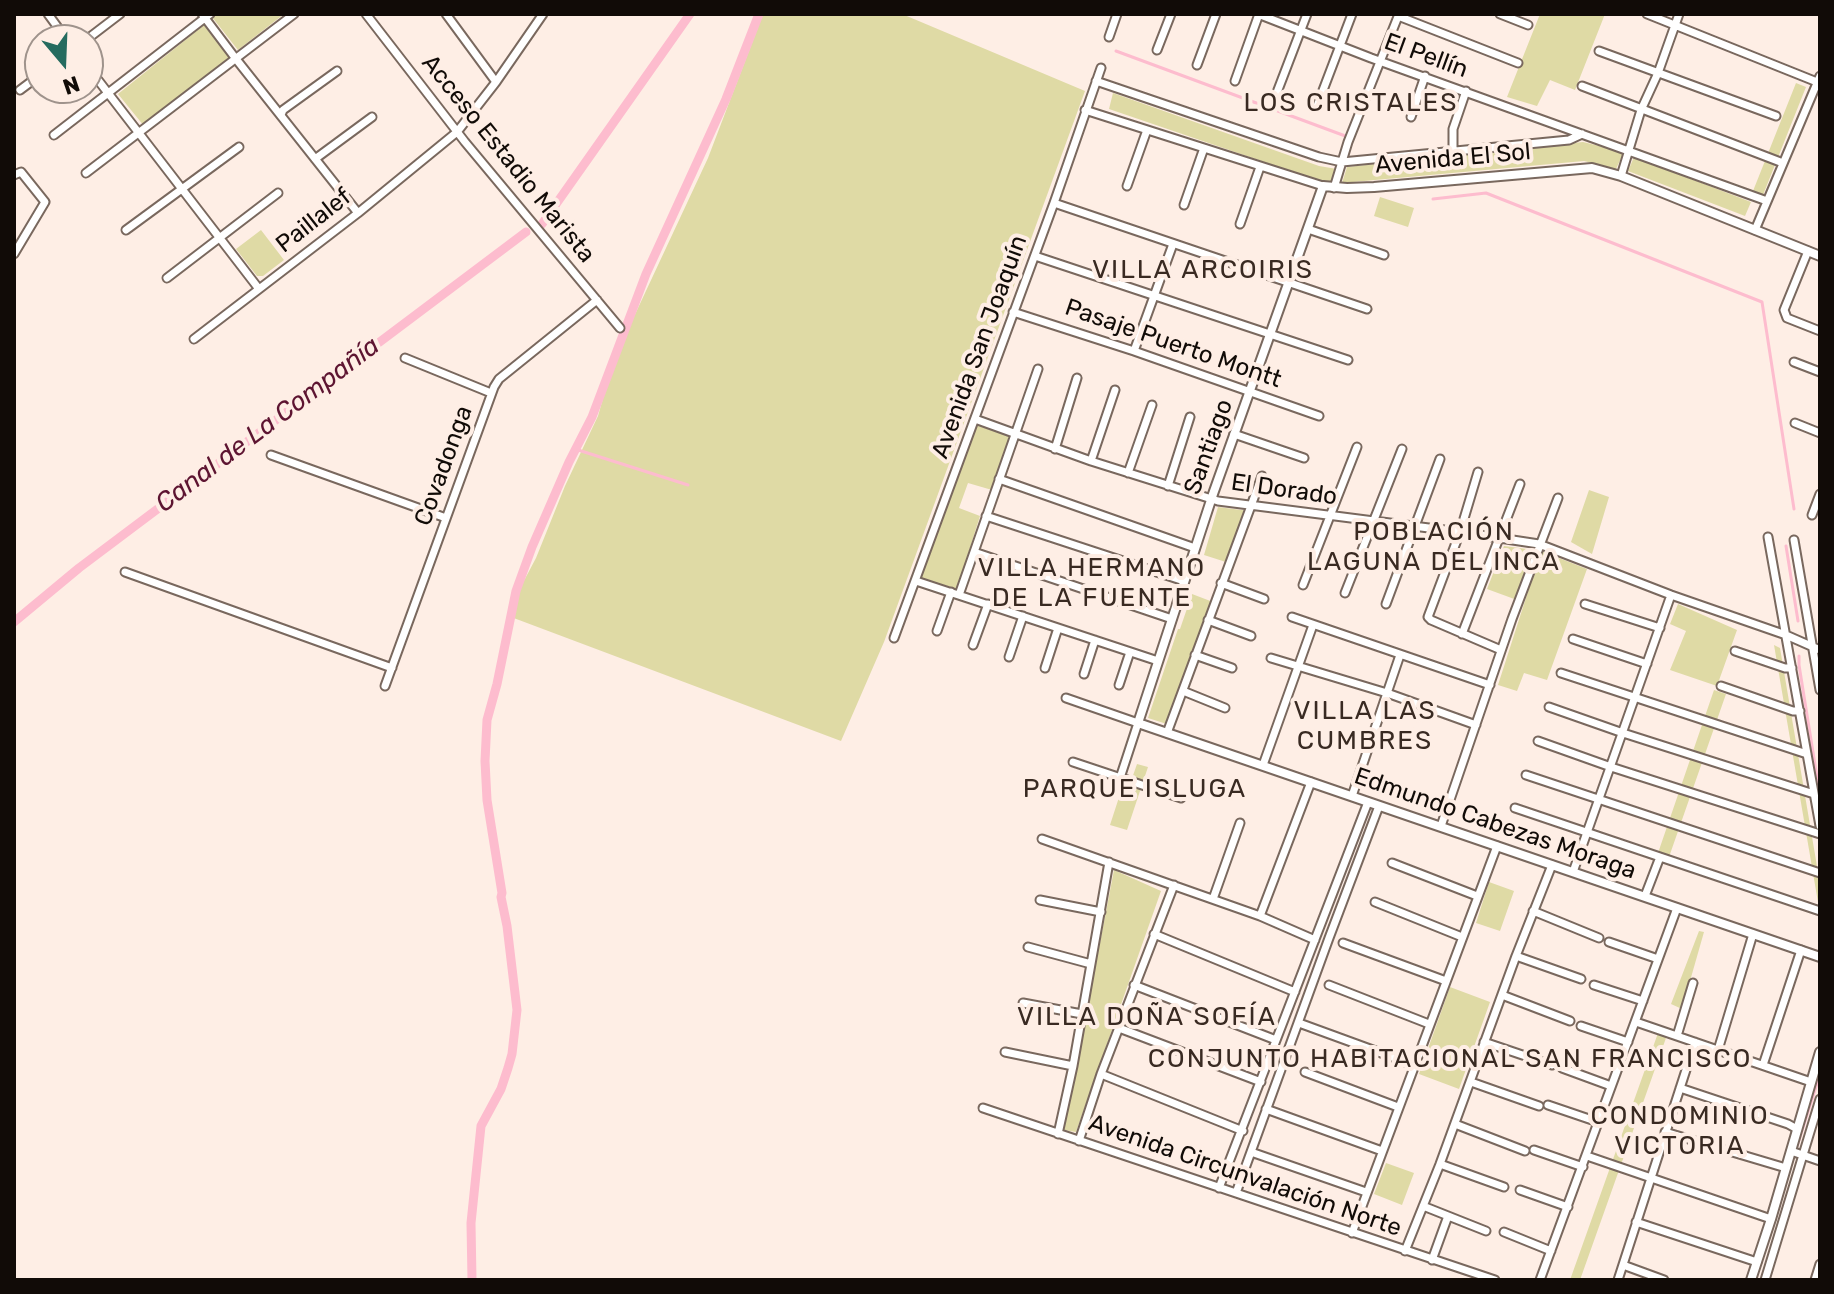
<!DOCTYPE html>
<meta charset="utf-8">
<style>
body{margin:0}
#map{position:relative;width:1834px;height:1294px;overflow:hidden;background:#feeee5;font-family:Rubik,sans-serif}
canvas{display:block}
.frame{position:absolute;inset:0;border:16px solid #110b07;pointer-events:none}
.north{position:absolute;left:24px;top:24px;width:80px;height:80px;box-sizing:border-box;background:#feeee5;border:2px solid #9f938c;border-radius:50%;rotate:161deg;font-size:22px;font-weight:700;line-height:32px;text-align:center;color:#110b07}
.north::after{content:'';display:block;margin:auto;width:28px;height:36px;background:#256b5f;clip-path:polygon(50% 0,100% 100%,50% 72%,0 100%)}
</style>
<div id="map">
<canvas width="1834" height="1294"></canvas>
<div class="frame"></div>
<div class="north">N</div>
</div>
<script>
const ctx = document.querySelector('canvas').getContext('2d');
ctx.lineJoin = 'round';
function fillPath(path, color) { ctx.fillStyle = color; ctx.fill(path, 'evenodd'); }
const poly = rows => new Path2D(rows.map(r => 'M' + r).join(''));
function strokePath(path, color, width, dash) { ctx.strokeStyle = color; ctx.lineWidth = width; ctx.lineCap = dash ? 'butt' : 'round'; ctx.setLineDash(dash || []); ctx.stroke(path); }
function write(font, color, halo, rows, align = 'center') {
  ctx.font = font + ' Rubik,sans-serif'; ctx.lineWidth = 8; ctx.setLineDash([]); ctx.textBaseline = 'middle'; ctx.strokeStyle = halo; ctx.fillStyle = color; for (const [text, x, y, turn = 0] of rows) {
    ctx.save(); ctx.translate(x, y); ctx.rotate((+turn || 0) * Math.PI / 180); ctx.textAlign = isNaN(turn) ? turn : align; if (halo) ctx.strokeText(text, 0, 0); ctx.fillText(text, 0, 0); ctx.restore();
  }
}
const green = poly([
 [216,14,284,14,238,50,212,17],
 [763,14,902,14,1085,91,884,642,841,741,511,617,518,592,536,558,565,486,598,416,618,345,631,323,708,158],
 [1540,14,1605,14,1575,90,1550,80,1537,106,1507,97],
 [204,25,230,59,144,126,118,94],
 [1796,83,1806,87,1763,195,1753,191],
 [1113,93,1319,166,1337,169,1332,182,1314,179,1109,109],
 [1583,142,1624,152,1616,169,1584,161,1342,183,1347,167],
 [1634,157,1751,202,1745,216,1628,171],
 [1380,197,1414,208,1408,227,1374,216],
 [261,230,284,260,263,276,257,276,236,249],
 [976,424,1010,436,992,490,968,483,959,508,980,516,957,589,918,577],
 [1589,490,1609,497,1592,554,1571,542],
 [1218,507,1249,511,1229,563,1204,555],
 [1504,546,1535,550,1517,600,1487,589],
 [1541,551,1587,569,1547,680,1524,673,1517,691,1498,685],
 [1192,594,1213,602,1170,725,1148,718,1178,629,1180,629],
 [1678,604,1737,630,1717,686,1670,670,1686,631,1670,624],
 [1774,645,1780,648,1820,884,1820,914],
 [1714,690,1726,694,1669,857,1658,853],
 [1137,764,1148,767,1127,830,1110,825,1123,785,1129,787],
 [1114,870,1161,891,1076,1132,1064,1130],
 [1489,882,1514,891,1500,931,1476,923],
 [1699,931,1704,932,1682,1009,1671,1004],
 [1450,987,1490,1002,1459,1089,1419,1074],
 [1658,1033,1666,1038,1580,1280,1570,1280],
 [1386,1163,1414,1173,1402,1205,1374,1194]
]);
const stream = poly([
 [1116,51,1348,137],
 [1433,199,1486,193,1762,302,1794,509],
 [575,449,688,485],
 [1786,546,1798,621],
 [1799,656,1799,665,1820,796],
 [1797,1146,1820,1074]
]);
const canal = poly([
 [542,224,690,14],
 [14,622,79,568,526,232],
 [472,1280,471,1223,481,1126,501,1089,508,1068,512,1054,517,1010,507,926,501,897,502,893,487,800,485,761,487,720,497,684,516,591,532,547,569,462,592,417,646,274,726,99,759,14]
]);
const minor = poly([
 [48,14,67,40],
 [202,14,236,59,358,213],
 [366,14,465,142,620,328],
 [446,14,496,82],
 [1258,14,1371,58,1767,201],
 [1500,14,1528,25],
 [1647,14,1817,82],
 [1398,16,1518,63],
 [1109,37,1117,14],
 [86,40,120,14],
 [1157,50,1171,14],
 [1599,51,1776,116],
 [1197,65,1216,14],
 [88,67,259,289],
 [1096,81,1319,157,1342,162,1569,140,1582,134],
 [1235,81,1259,14],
 [1582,86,1783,163],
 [20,90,40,75],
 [1276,95,1307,14],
 [1317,106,1352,14],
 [1085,110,1323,186],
 [281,115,283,110,337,71],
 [1411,117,1425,76],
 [54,135,210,14],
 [1453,150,1453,129,1466,91],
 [315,159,372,117],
 [86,173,294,14],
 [14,175,21,172,45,202,14,254],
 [1621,176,1641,110,1658,73,1679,14],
 [1127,186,1147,130],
 [1334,188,1348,142,1399,14],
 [1054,203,1367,309],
 [1184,205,1204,148],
 [1240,224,1260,167],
 [1308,229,1384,255],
 [126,230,239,147],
 [1755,230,1820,76],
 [1808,251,1784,310,1787,318,1820,331],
 [1035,256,1348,360],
 [167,278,278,193],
 [1013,312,1134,351,1319,416],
 [194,339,358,213,457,132,496,82,543,14],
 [1134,351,1173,244],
 [405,358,491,393],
 [1794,362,1820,372],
 [975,419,1091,461,1218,501,1460,532,1539,544,1671,595,1786,635,1820,650],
 [1795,423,1820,433],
 [1234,434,1304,458],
 [1055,449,1077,378],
 [271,455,446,518],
 [1091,461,1115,390],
 [1478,472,1460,532,1428,617,1431,620,1501,650],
 [1128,473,1152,405],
 [999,479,1195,548],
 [1168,486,1190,417],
 [1812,515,1820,494],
 [986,516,1184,581],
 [1768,537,1820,826],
 [1794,540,1820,690],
 [974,552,1172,619],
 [125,572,392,668],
 [916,581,1158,661],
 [1221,583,1264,599],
 [1303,585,1357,447],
 [1345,593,1402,449],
 [959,595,1038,369],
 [1386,604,1440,459],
 [1585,604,1660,628],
 [1292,617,1490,685],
 [1208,620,1251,636],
 [937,631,951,592],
 [1462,634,1520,484],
 [894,638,1054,203,1101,68],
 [1573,639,1647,664],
 [973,645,988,604],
 [1735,651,1785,668,1792,668],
 [1195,655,1232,668],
 [1009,657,1023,616],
 [1271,658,1387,693,1476,725],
 [1045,668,1058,628],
 [1561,673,1807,754],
 [1084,674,1095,640],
 [1119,685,1130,652],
 [385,686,494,387,499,379,597,300],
 [1721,686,1793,711,1800,711],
 [1183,691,1225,708],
 [1066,698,1138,723,1120,778],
 [1549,707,1623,733,1814,794],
 [1167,733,1262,476],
 [1538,741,1611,767,1820,834],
 [1073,762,1181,798],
 [1263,765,1313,625],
 [1526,775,1820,873],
 [1352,796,1400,655],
 [1515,808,1820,911],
 [1441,826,1512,619,1558,498],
 [1042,839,1260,916,1315,940],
 [1392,863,1477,896],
 [1573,872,1671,595],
 [1645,896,1660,857],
 [1213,899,1240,823],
 [1040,900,1101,912],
 [1375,902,1462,937],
 [1533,911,1599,938],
 [1260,916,1311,782],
 [1154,934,1295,992],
 [1609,942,1658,959],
 [1343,943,1446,981],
 [1028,947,1091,964],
 [1516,956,1581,979],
 [1134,985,1276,1040],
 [1329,985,1429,1024],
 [1594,985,1643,1001],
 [1502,995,1570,1021],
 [1023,1003,1082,1014],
 [1636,1022,1811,1082],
 [1299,1023,1414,1065],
 [1581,1026,1628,1042],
 [1119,1028,1261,1082],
 [1677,1036,1693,983],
 [1484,1042,1552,1065],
 [1718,1050,1753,934],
 [1005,1052,1073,1066],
 [1763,1065,1801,950],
 [1562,1068,1611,1086],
 [1305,1072,1398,1107],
 [1101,1074,1243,1131],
 [1471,1082,1539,1106],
 [1680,1088,1788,1124,1797,1129],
 [1548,1105,1598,1122],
 [983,1108,1495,1280],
 [1266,1109,1382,1151],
 [1455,1124,1525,1151],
 [1665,1132,1786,1168],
 [1058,1134,1073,1066,1109,862],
 [1079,1141,1101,1074,1174,885],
 [1534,1150,1583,1167],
 [1791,1151,1820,1161],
 [1251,1152,1366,1192],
 [1587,1156,1771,1219],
 [1440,1164,1504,1187],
 [1219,1188,1368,802],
 [1520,1190,1568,1207],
 [1236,1193,1329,938,1379,806],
 [1423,1206,1486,1231],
 [1636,1222,1757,1262],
 [1504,1232,1551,1251],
 [1352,1233,1497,846],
 [1405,1251,1440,1164,1516,956,1552,865],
 [1432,1260,1448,1216],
 [1623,1265,1664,1280],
 [1540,1280,1677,908],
 [1618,1280,1695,1042],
 [1765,1280,1820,1099],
 [1815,1280,1820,1264]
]);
const tertiary = poly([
 [1820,256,1621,176,1592,168,1374,187,1347,188,1323,186,1213,494,1138,723,1820,957],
 [1751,1280,1771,1219,1820,1052]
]);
const streetNames = [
 ["El Pellín",1426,56,20],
 ["Acceso Estadio Marista",508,159,51],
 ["Avenida El Sol",1453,159,-5],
 ["Paillalef",314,221,-38],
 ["Pasaje Puerto Montt",1173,344,19],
 ["Avenida San Joaquín",980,347,-70],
 ["Santiago",1209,447,-70],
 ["Covadonga",444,466,-70],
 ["El Dorado",1284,490,8],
 ["Edmundo Cabezas Moraga",1495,824,19],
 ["Avenida Circunvalación Norte",1245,1176,19]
];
const neighbourhoodNames = [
 ["LOS CRISTALES",1351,103],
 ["VILLA ARCOIRIS",1203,270],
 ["POBLACIÓN",1434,532],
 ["LAGUNA DEL INCA",1434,562],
 ["VILLA HERMANO",1092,568],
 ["DE LA FUENTE",1092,598],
 ["VILLA LAS",1365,711],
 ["CUMBRES",1365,741],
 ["PARQUE ISLUGA",1135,789],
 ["VILLA DOÑA SOFÍA",1147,1017],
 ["CONJUNTO HABITACIONAL SAN FRANCISCO",1450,1059],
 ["CONDOMINIO",1680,1116],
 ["VICTORIA",1680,1146]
];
const waterNames = [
 ["Canal de La Compañía",268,425,-37]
];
fillPath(green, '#dfdaa5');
strokePath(stream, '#fdbcce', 3);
strokePath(canal, '#fdbcce', 9);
strokePath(minor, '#79685e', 11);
strokePath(tertiary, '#79685e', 12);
strokePath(minor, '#fff', 7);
strokePath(tertiary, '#fff', 8);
write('24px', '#110b07', '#feeee5', streetNames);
ctx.letterSpacing = '2px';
write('26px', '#392a22', '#feeee5', neighbourhoodNames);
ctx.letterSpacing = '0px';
write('italic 26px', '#5d1431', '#feeee5', waterNames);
</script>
